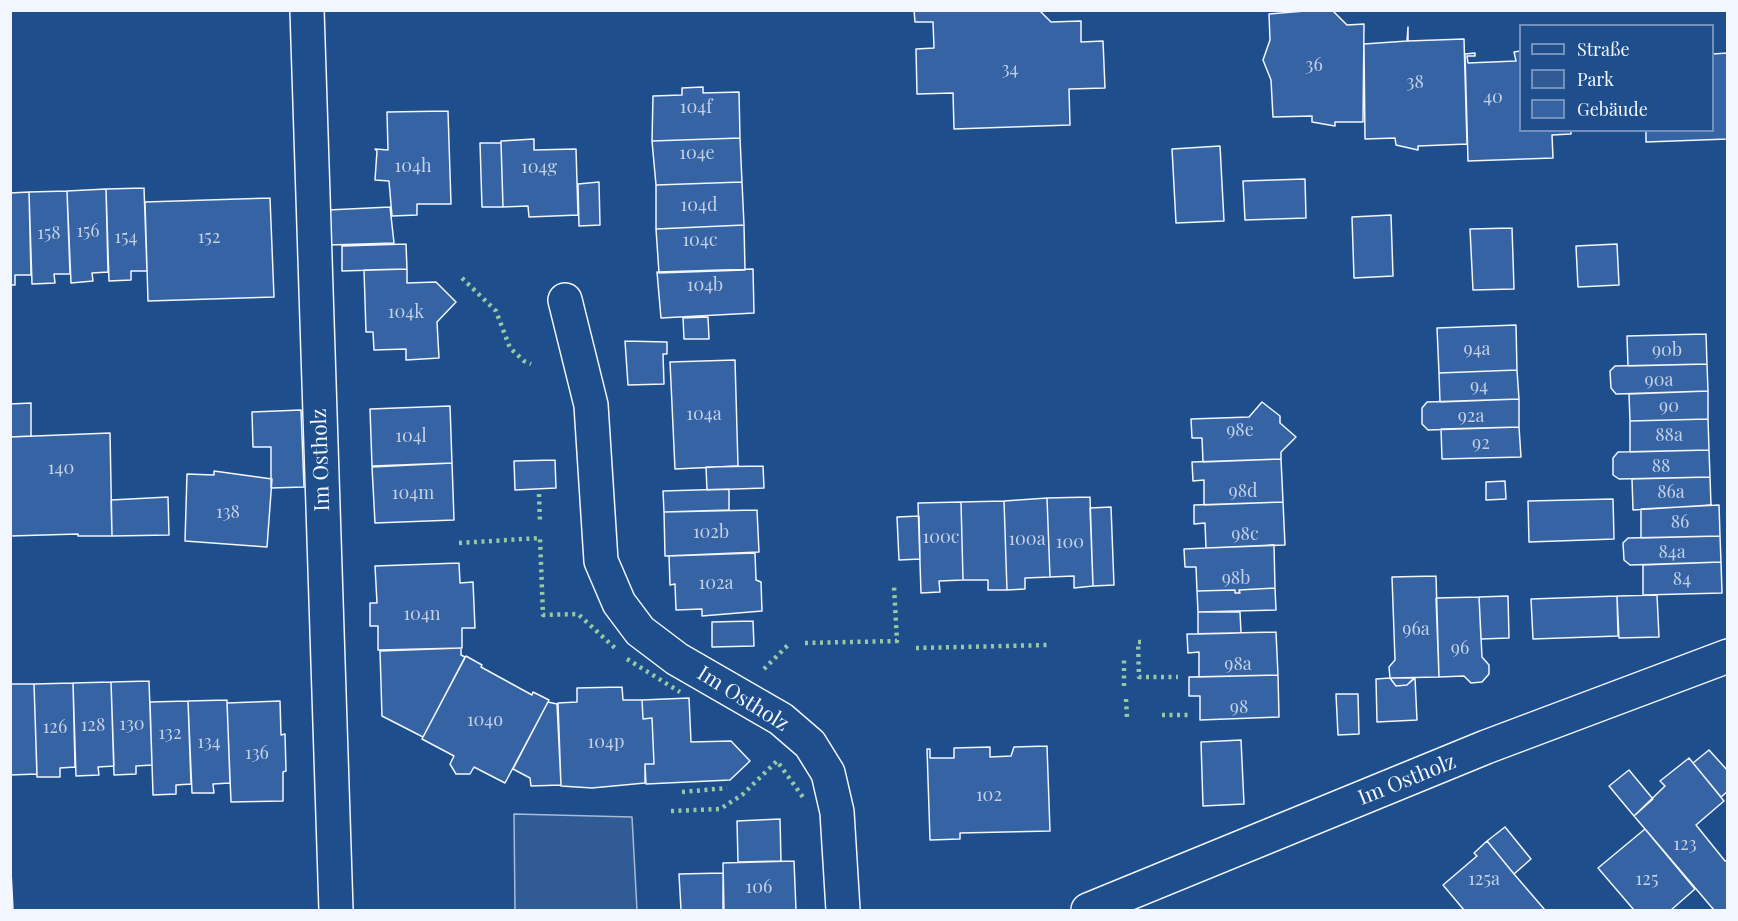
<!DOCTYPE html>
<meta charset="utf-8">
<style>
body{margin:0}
#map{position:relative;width:1738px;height:921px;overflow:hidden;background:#1f4e8c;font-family:"Playfair Display",serif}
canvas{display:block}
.frame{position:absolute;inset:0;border:12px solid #f2f6ff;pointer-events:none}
.legend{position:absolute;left:1519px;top:24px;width:195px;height:108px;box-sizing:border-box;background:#1f4e8c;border:2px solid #7391ba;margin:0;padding:8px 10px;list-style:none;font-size:18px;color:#f2f6ff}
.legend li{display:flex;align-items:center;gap:12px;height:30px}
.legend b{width:30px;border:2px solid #7391ba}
</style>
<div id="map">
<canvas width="1738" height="921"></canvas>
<div class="frame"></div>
<ul class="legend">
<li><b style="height:8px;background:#1f4e8c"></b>Straße</li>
<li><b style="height:16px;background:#305b95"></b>Park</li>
<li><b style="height:16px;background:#3563a3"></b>Gebäude</li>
</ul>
</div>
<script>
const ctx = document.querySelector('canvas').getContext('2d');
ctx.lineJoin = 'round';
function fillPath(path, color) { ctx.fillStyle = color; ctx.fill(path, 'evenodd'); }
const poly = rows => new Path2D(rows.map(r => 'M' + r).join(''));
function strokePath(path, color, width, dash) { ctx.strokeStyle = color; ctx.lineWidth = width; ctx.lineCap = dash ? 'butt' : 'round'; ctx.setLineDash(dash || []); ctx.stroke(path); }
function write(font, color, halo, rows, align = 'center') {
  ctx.font = font + ' "Playfair Display",serif'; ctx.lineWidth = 4.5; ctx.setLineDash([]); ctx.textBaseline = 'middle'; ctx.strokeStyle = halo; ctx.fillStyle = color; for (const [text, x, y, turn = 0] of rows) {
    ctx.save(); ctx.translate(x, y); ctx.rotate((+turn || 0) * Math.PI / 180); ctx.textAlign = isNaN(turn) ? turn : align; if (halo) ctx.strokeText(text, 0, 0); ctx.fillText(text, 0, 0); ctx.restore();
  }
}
const green = poly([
 [514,814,632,817,637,910,515,910,514,814]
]);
const building = poly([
 [914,10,1039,10,1051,22,1081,21,1081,42,1103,41,1105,88,1069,89,1070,125,954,129,953,93,917,94,916,49,934,48,933,22,915,22,914,10],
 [1317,10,1333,11,1347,25,1364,24,1363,122,1335,122,1335,126,1312,122,1312,116,1273,117,1271,80,1263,60,1270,40,1269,14,1317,10],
 [1408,27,1408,41,1464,39,1467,144,1418,146,1418,150,1396,145,1395,138,1365,139,1364,44,1407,41,1408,27],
 [1520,51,1520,130,1571,130,1571,134,1552,135,1553,158,1468,161,1465,54,1475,53,1475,56,1467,56,1468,63,1516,61,1514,52,1520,51],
 [1728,53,1728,139,1646,142,1646,130,1712,130,1712,54,1728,53],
 [703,87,703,93,739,92,740,138,652,141,653,96,682,95,682,88,703,87],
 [448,111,451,204,417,204,417,215,392,216,389,181,375,180,377,151,375,149,388,150,387,112,448,111],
 [740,138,742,182,656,185,652,141,740,138],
 [534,139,534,150,576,149,578,215,529,217,528,206,503,207,501,141,534,139],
 [480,143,501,143,503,207,482,207,480,143],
 [1220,146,1224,221,1176,223,1172,149,1220,146],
 [1305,179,1306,218,1245,220,1243,181,1305,179],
 [599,182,600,225,579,226,578,184,599,182],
 [742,182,744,225,656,229,656,185,742,182],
 [144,188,147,271,131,271,131,280,109,281,106,189,144,188],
 [106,189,108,272,92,273,93,281,71,283,67,191,106,189],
 [67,191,70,274,54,274,55,283,32,284,29,192,67,191],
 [29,192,31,275,15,275,15,285,10,285,10,193,29,192],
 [270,198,274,297,148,301,145,202,270,198],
 [390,207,394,243,329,245,328,210,390,207],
 [1391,215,1393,276,1354,278,1352,217,1391,215],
 [744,225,745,270,659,273,656,229,744,225],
 [1512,228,1514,289,1473,290,1470,229,1512,228],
 [406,244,407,269,342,271,342,246,406,244],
 [1617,244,1619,285,1578,287,1576,246,1617,244],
 [407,269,407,283,436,282,456,302,437,322,439,358,406,360,406,349,374,350,373,332,366,332,364,270,407,269],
 [753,269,754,313,661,318,657,272,753,269],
 [708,317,709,339,684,339,683,318,708,317],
 [1516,325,1517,370,1439,373,1437,328,1516,325],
 [1706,334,1707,364,1628,366,1627,336,1706,334],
 [625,341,667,342,667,354,663,354,664,384,628,385,625,341],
 [735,360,738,466,675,469,670,362,735,360],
 [1707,364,1708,391,1616,394,1611,388,1610,371,1615,366,1707,364],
 [1517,370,1519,399,1440,402,1439,373,1517,370],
 [1708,391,1708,419,1630,421,1629,394,1708,391],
 [1519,399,1519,427,1428,430,1422,424,1422,408,1427,402,1519,399],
 [1262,402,1280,416,1280,423,1296,437,1281,452,1281,459,1203,462,1202,438,1192,438,1191,419,1249,417,1262,402],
 [31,403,31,436,10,437,10,404,31,403],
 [450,406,452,463,372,466,370,409,450,406],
 [301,410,304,487,271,488,271,447,253,447,252,412,301,410],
 [1708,419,1709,450,1630,452,1630,421,1708,419],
 [1519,427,1521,457,1442,459,1441,429,1519,427],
 [110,433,112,536,78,536,78,534,10,536,10,437,110,433],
 [1709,450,1710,477,1619,479,1613,475,1613,458,1618,452,1709,450],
 [1281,459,1283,502,1204,505,1204,480,1193,481,1192,462,1281,459],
 [555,460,556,488,515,490,514,461,555,460],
 [452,463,454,520,375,523,372,467,452,463],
 [763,466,764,488,707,490,706,467,763,466],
 [214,471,272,479,267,547,185,541,187,474,214,475,214,471],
 [1710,477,1711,505,1633,510,1632,479,1710,477],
 [1505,481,1506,499,1486,500,1486,482,1505,481],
 [729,489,729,510,664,512,663,491,729,489],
 [168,497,169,535,112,536,111,500,168,497],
 [1090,497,1093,586,1074,588,1074,576,1050,577,1047,498,1090,497],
 [1047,498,1050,577,1025,578,1025,589,1007,590,1004,501,1047,498],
 [1613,499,1614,539,1529,542,1528,501,1613,499],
 [1004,501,1007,590,988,590,988,580,963,580,961,502,1004,501],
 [961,502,963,580,939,581,940,592,921,593,918,503,961,502],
 [1283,502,1285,545,1206,548,1205,523,1194,524,1194,505,1283,502],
 [1719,505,1720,536,1641,538,1641,509,1719,505],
 [1111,507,1114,585,1093,586,1090,508,1111,507],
 [757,510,759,552,665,556,664,512,757,510],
 [919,516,920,559,899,560,897,517,919,516],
 [1720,536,1721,562,1630,565,1624,560,1623,543,1628,538,1720,536],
 [1274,545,1275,588,1239,590,1240,593,1235,593,1235,590,1197,591,1196,567,1185,567,1184,549,1274,545],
 [755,553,756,580,761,582,762,611,702,616,702,609,676,610,675,584,670,585,669,556,755,553],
 [1721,562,1722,593,1643,595,1643,565,1721,562],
 [459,563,460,583,473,582,475,628,462,628,462,648,378,650,378,626,370,626,370,603,377,603,375,566,459,563],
 [1436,576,1439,677,1390,678,1389,667,1395,660,1392,577,1436,576],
 [1275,588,1276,610,1198,612,1197,591,1235,590,1235,593,1240,593,1239,590,1275,588],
 [1657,595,1659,637,1619,638,1617,596,1657,595],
 [1508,596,1509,638,1481,639,1479,597,1508,596],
 [1617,596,1618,636,1533,639,1531,599,1617,596],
 [1479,597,1482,657,1489,665,1489,674,1482,682,1471,683,1464,676,1439,677,1436,598,1479,597],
 [1198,612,1240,612,1241,633,1198,634,1198,612],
 [753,621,754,646,712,647,712,622,753,621],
 [1276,632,1278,675,1199,677,1199,652,1188,653,1187,634,1276,632],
 [461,648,461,655,465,657,423,737,382,716,380,651,461,648],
 [466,656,482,665,481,667,532,695,533,692,549,700,505,783,474,767,470,774,456,774,450,764,454,756,422,739,466,656],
 [1278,675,1279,717,1200,720,1200,696,1189,696,1189,677,1278,675],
 [1390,678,1414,678,1407,685,1396,686,1390,678],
 [1390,678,1396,686,1407,685,1415,678,1417,720,1377,722,1376,679,1390,678],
 [149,681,152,765,136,766,136,774,114,775,111,682,149,681],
 [111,682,114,766,98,767,99,775,76,776,73,683,111,682],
 [73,683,75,767,60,768,60,777,37,777,34,684,73,683],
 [10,684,34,684,37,774,10,775,10,684],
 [622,687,623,700,642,700,643,719,652,718,654,764,645,764,645,783,592,788,561,786,558,703,577,702,577,688,622,687],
 [1336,694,1358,694,1359,734,1338,735,1336,694],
 [689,698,691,742,731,741,750,761,730,780,646,784,645,764,654,764,652,718,643,719,642,700,689,698],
 [227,700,230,783,213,784,214,793,192,793,188,701,227,700],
 [188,701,191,784,176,785,176,794,153,795,150,702,188,701],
 [280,701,281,735,285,734,286,771,283,772,283,801,231,802,227,703,280,701],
 [548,702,557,704,561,785,531,786,530,778,513,769,548,702],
 [1241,740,1244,804,1203,806,1201,742,1241,740],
 [1047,746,1050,831,960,833,960,839,930,840,927,749,930,749,930,758,954,758,954,748,990,747,990,757,1011,756,1014,747,1047,746],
 [1709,750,1728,771,1728,791,1721,797,1693,763,1709,750],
 [1689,758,1724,801,1696,825,1725,861,1728,860,1728,910,1714,910,1634,816,1665,786,1660,781,1689,758],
 [1629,770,1653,799,1634,816,1609,786,1629,770],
 [780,819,781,861,738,862,737,821,780,819],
 [1505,827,1531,859,1514,874,1487,841,1505,827],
 [1645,829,1695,889,1671,910,1634,910,1598,868,1645,829],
 [1487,841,1514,874,1545,910,1464,910,1443,885,1477,856,1474,853,1487,841],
 [10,852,13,909,10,909,10,852],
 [794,861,796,910,724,910,723,863,794,861],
 [723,873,723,910,681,910,679,874,723,873]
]);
const street = poly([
 [307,10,336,910],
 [565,300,591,405,601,561,619,603,640,631,677,659,781,719,810,744,828,773,837,812,843,910],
 [1088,910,1486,747,1728,656]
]);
const hedge = poly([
 [462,278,496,311,510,348,524,361,531,364],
 [539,494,540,522],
 [459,543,540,538,543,615,578,614,616,649],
 [1141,642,1138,642,1139,677,1178,677],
 [805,643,897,641,894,586],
 [916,648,1048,645],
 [627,659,680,692],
 [764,669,789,644],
 [1124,686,1124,659],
 [1126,699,1127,718],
 [1162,715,1188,715],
 [682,792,727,788],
 [671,811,720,809,742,795,777,761,805,800]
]);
const numberNames = [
 ["36",1314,65],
 ["34",1010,69],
 ["38",1415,82],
 ["40",1493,97],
 ["104f",696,107],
 ["104e",697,153],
 ["104h",413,166],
 ["104g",539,167],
 ["104d",699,205],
 ["156",88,231],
 ["158",49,233],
 ["154",126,237],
 ["152",209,237],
 ["104c",700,240],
 ["104b",705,285],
 ["104k",406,312],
 ["94a",1477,349],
 ["90b",1667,350],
 ["90a",1659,380],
 ["94",1479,386],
 ["90",1669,406],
 ["104a",704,414],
 ["92a",1471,416],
 ["98e",1240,430],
 ["88a",1669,435],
 ["104l",411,436],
 ["92",1481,443],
 ["88",1661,466],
 ["140",61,468],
 ["98d",1243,491],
 ["86a",1671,492],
 ["104m",413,493],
 ["138",228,512],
 ["86",1680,522],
 ["102b",711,532],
 ["98c",1245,534],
 ["100c",941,537],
 ["100a",1027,539],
 ["100",1070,542],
 ["84a",1672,552],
 ["98b",1236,578],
 ["84",1682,579],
 ["102a",716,583],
 ["104n",422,614],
 ["96a",1416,629],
 ["96",1460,648],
 ["98a",1238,664],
 ["98",1239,707],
 ["104o",485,720],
 ["130",132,724],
 ["128",93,725],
 ["126",55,727],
 ["132",170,733],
 ["134",209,742],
 ["104p",606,742],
 ["136",257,753],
 ["102",989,795],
 ["123",1685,844],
 ["125a",1484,879],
 ["125",1647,879],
 ["106",759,887]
];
const streetNames = [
 ["Im Ostholz",321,460,-92],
 ["Im Ostholz",743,699,32],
 ["Im Ostholz",1407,780,-22]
];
fillPath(green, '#305b95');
strokePath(green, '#a8bbd7', 1.5);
fillPath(building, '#3563a3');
strokePath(building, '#f2f6ff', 1.5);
strokePath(street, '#f2f6ff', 36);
strokePath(street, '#1f4e8c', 33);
strokePath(hedge, '#97c8a6', 4.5, [3, 4.5]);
write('18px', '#c3d1e8', null, numberNames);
write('21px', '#f2f6ff', '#1f4e8c', streetNames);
</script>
